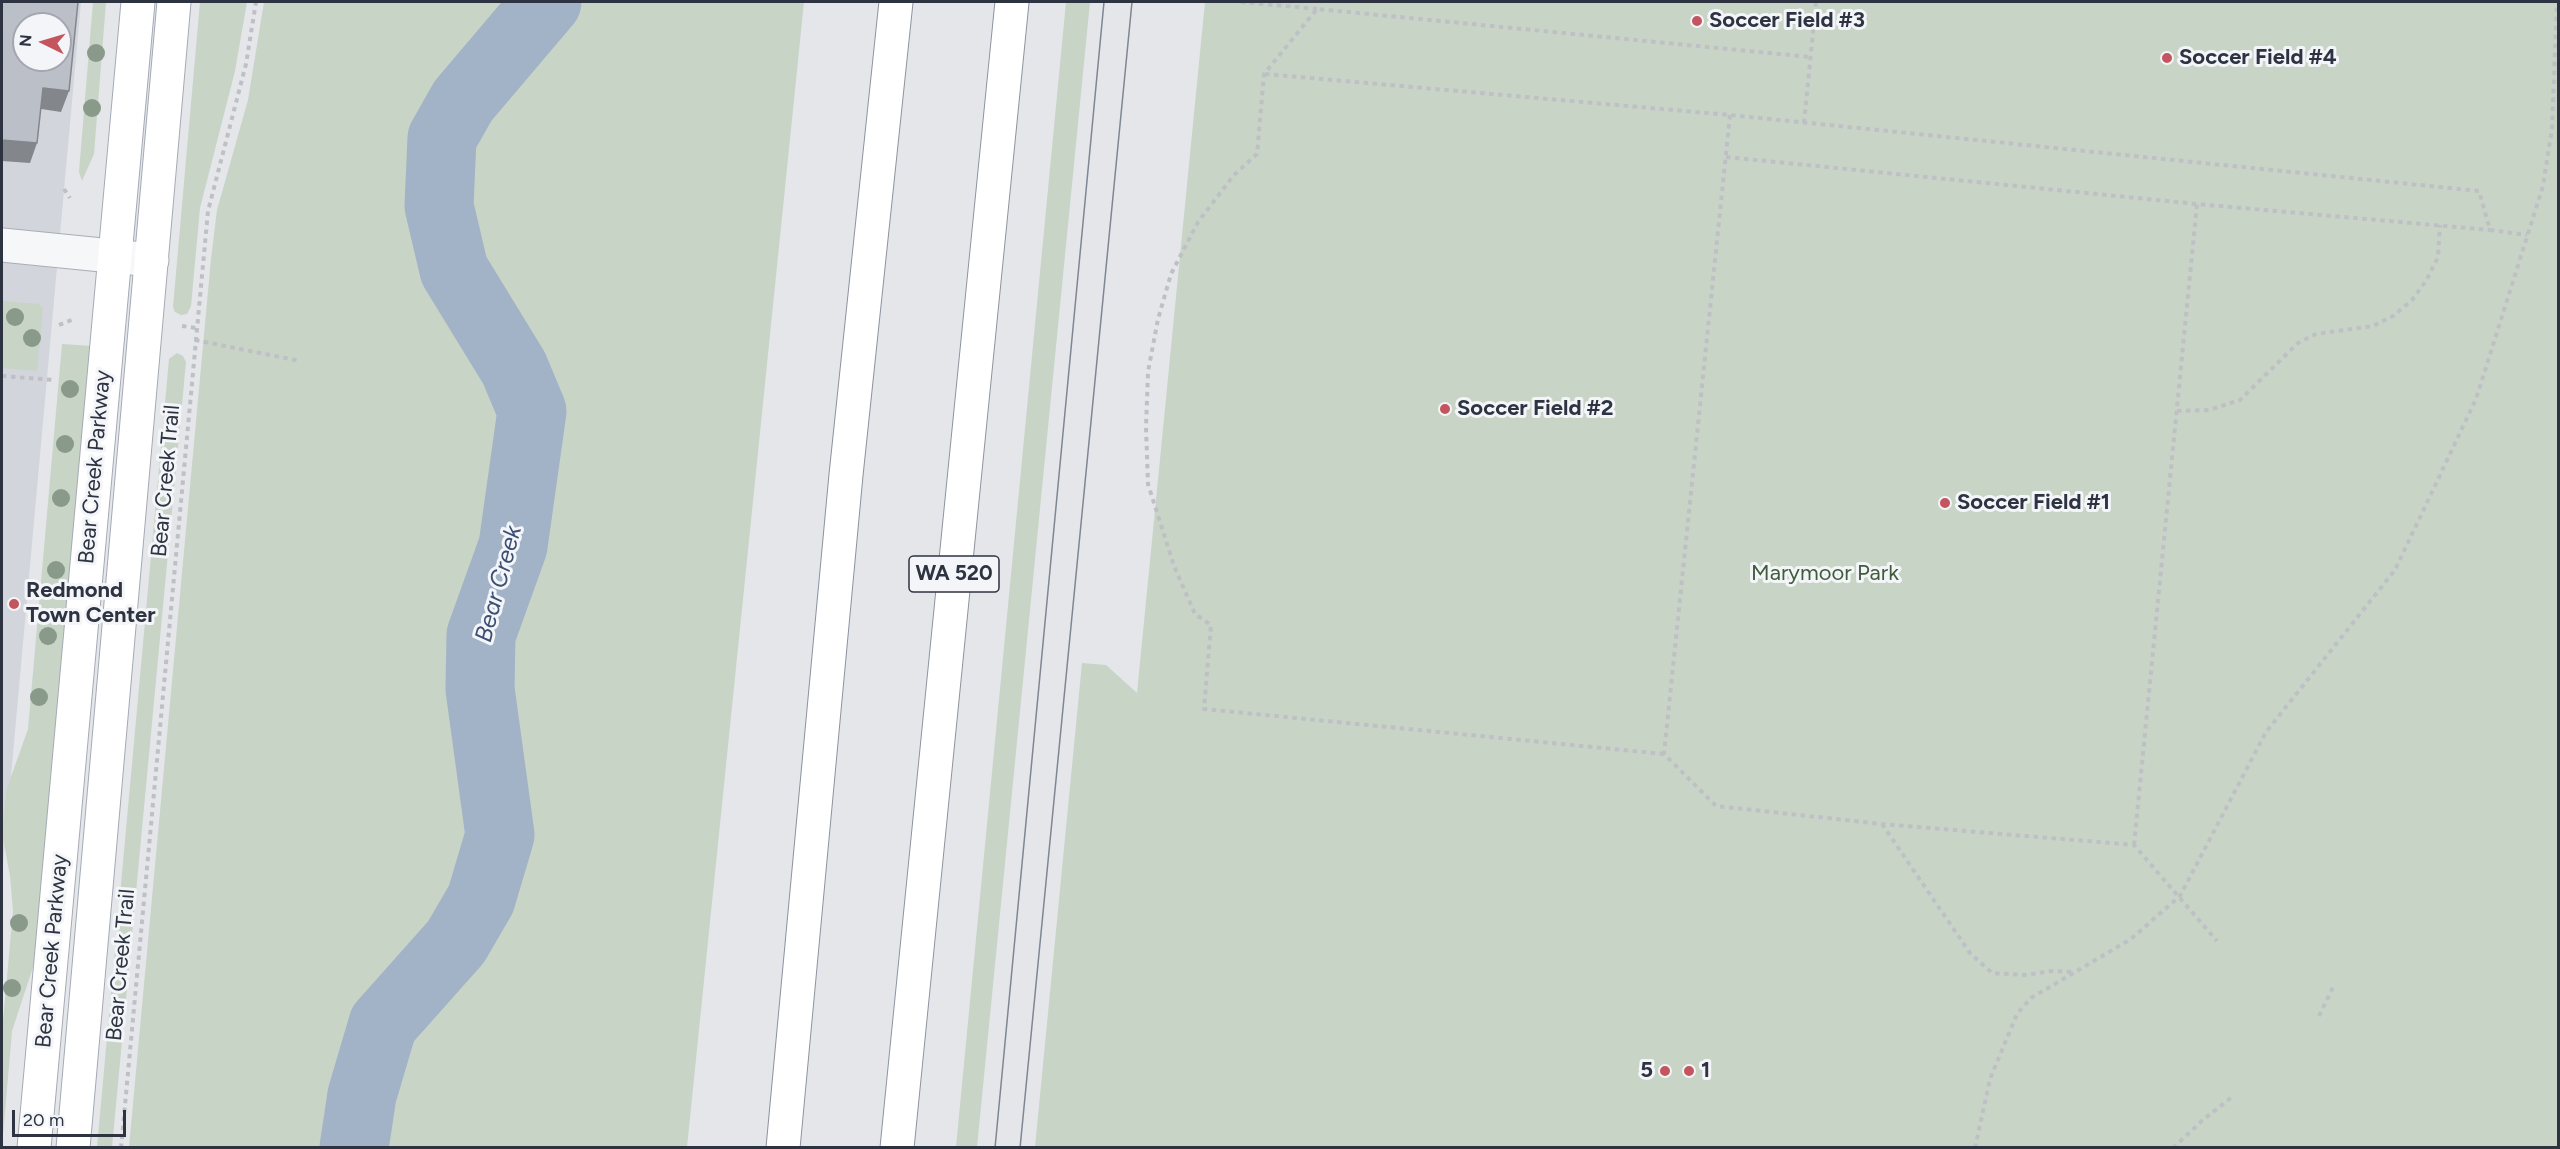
<!DOCTYPE html>
<style>
body{margin:0}
#map{position:relative;width:2560px;height:1149px;overflow:hidden;background:#e4e6ea;font-family:Figtree,sans-serif}
canvas{display:block}
.frame{position:absolute;inset:0;border:3px solid #2d3341;pointer-events:none}
.north{position:absolute;left:12px;top:12px;width:60px;height:60px;box-sizing:border-box;background:#f3f5f8;border:2px solid #a4a7af;border-radius:50%;rotate:275deg;font-size:16px;font-weight:700;line-height:24px;text-align:center;color:#2d3341}
.north::after{content:'';display:block;margin:auto;width:21px;height:27px;background:#c4555e;clip-path:polygon(50% 0,100% 100%,50% 72%,0 100%)}
.scale{position:absolute;left:12px;top:1110px;width:114px;height:27px;box-sizing:border-box;border:3px solid #2d3341;border-top:0;padding-left:8px;font-size:18px;line-height:21px;white-space:nowrap;color:#2d3341;-webkit-text-stroke:4px #f3f5f8;paint-order:stroke}
</style>
<div id="map">
<canvas width="2560" height="1149"></canvas>
<div class="frame"></div>
<div class="north">N</div>
<div class="scale">20 m</div>
</div>
<script>
const ctx = document.querySelector('canvas').getContext('2d');
ctx.lineJoin = 'round';
function fillPath(path, color) { ctx.fillStyle = color; ctx.fill(path, 'evenodd'); }
const poly = rows => new Path2D(rows.map(r => 'M' + r).join(''));
function strokePath(path, color, width, dash) { ctx.strokeStyle = color; ctx.lineWidth = width; ctx.lineCap = dash ? 'butt' : 'round'; ctx.setLineDash(dash || []); ctx.stroke(path); }
function write(font, color, halo, rows, align = 'center') {
  ctx.font = font + ' Figtree,sans-serif'; ctx.lineWidth = 6; ctx.setLineDash([]); ctx.textBaseline = 'middle'; ctx.strokeStyle = halo; ctx.fillStyle = color; for (const [text, x, y, turn = 0] of rows) {
    ctx.save(); ctx.translate(x, y); ctx.rotate((+turn || 0) * Math.PI / 180); ctx.textAlign = isNaN(turn) ? turn : align; if (halo) ctx.strokeText(text, 0, 0); ctx.fillText(text, 0, 0); ctx.restore();
  }
}
const built = poly([
 [2,2,81,2,2,875],
 [24,24,60,24,60,60,24,60]
]);
const green = poly([
 [93,2,106,2,94,154,82,181,79,172],
 [200,2,247,2,235,71,200,208,191,306,187,314,181,315,175,312,173,307],
 [264,2,804,2,687,1147,129,1147,211,259,217,210,248,100],
 [1066,2,1090,2,977,1147,956,1147],
 [1205,2,2558,2,2558,1147,1035,1147,1082,663,1106,665,1137,693],
 [2,301,39,304,43,308,37,371,2,368],
 [62,344,92,346,40,946,12,1031,2,1147,2,1032,13,911,10,876,2,832,7,788,28,729],
 [177,353,183,356,186,362,112,1147,97,1147,169,359]
]);
const river = poly([
 [354,1148,362,1095,383,1024,456,942,481,899,500,835,480,689,481,635,513,546,532,411,514,368,454,270,439,206,442,138,463,101,547,2]
]);
const path = poly([
 [1241,2,1317,9],
 [1265,74,1730,115,2479,191,2490,230,2527,235],
 [1730,115,1664,754,1716,806,1882,824,2134,845,2217,941],
 [1804,123,1816,2],
 [1726,157,2197,204],
 [64,189,70,198],
 [59,325,74,319],
 [182,326,196,328],
 [195,340,300,361],
 [2,376,54,380],
 [2177,411,2209,410,2240,400,2298,343,2316,334,2373,326,2393,316,2412,300,2426,281,2438,257,2440,225],
 [1664,754,1204,709,1211,625,1195,614,1174,566,1148,484,1146,427,1148,372,1158,319,1171,274,1198,222,1234,175,1257,154,1264,74,1317,9,1810,57],
 [1882,824,1970,953,1992,973,2027,975,2050,971,2074,972],
 [2134,845,2197,204,2490,230],
 [2319,1016,2334,985],
 [121,1148,208,211,246,64,256,2],
 [1975,1148,1990,1079,2017,1014,2031,998,2131,939,2180,896,2266,732,2395,570,2476,399,2543,186,2552,128,2557,2],
 [2173,1148,2204,1119,2232,1097]
]);
const minor = poly([
 [2,245,152,260]
]);
const major = poly([
 [34,1148,138,2],
 [73,1148,174,2]
]);
const highway = poly([
 [783,1148,846,475,896,2],
 [897,1148,1012,2]
]);
const tram = poly([
 [995,1148,1104,2],
 [1020,1148,1132,2]
]);
const trees = [
 [96,53],
 [92,108],
 [15,317],
 [32,338],
 [70,389],
 [65,444],
 [61,498],
 [56,570],
 [48,636],
 [39,697],
 [19,923],
 [12,988]
];
const shadedWall = poly([
 [43,88,69,91,61,112,35,108],
 [2,140,37,143,30,163,2,161]
]);
const building = poly([
 [2,2,78,2,69,91,43,88,37,143,2,140,2,2],
 [24,24,60,24,60,60,24,60,24,24]
]);
const markers = [
 [1697,21,6,"#c4555e"],
 [2167,58,6,"#c4555e"],
 [1445,409,6,"#c4555e"],
 [1945,503,6,"#c4555e"],
 [14,604,6,"#c4555e"],
 [1665,1071,6,"#c4555e"],
 [1689,1071,6,"#c4555e"]
];
const shields = [
 [954,574,90]
];
const shieldNames = [
 ["WA 520",954,574]
];
const poiNames = [
 ["Soccer Field #3",1709,21],
 ["Soccer Field #4",2179,58],
 ["Soccer Field #2",1457,409],
 ["Soccer Field #1",1957,503],
 ["Redmond",26,591],
 ["Town Center",26,616],
 ["5",1653,1071,"right"],
 ["1",1701,1071]
];
const streetNames = [
 ["Bear Creek Parkway",95,467,-85],
 ["Bear Creek Trail",166,481,-85],
 ["Bear Creek Parkway",52,951,-85],
 ["Bear Creek Trail",121,965,-85]
];
const parkNames = [
 ["Marymoor Park",1825,574]
];
const waterNames = [
 ["Bear Creek",499,584,-75]
];
fillPath(built, '#d2d5dc');
fillPath(green, '#c8d4c6');
strokePath(river, '#a2b2c7', 69);
strokePath(minor, '#a9adb4', 35);
strokePath(major, '#a4aab5', 35);
strokePath(highway, '#8c93a0', 35);
strokePath(path, '#bec0c5', 4, [4.5, 4.5]);
strokePath(minor, '#f6f7f9', 33);
strokePath(major, '#fff', 33);
strokePath(highway, '#fff', 33);
strokePath(tram, '#7e8593', 1.5);
ctx.fillStyle = '#899a8a';
for (const [x, y] of trees) { ctx.beginPath(); ctx.arc(x, y, 9, 0, 2 * Math.PI); ctx.fill(); }
fillPath(shadedWall, '#83868b');
fillPath(building, '#bbbfc7');
strokePath(building, '#83868b', 1.5);
for (const [x, y, r, color] of markers) { const dot = new Path2D(); dot.arc(x, y, r, 0, 2 * Math.PI); ctx.fillStyle = color; ctx.fill(dot); strokePath(dot, '#f3f5f8', 2); }
for (const [x, y, w] of shields) { const box = new Path2D(); box.roundRect(x - w / 2, y - 18, w, 36, 4.5); ctx.fillStyle = '#f3f5f8'; ctx.fill(box); strokePath(box, '#2d3341', 1.5); }
write('bold 21px', '#2d3341', null, shieldNames);
write('bold 22px', '#2d3341', '#f3f5f8', poiNames, 'left');
write('22px', '#2d3341', '#f3f5f8', streetNames);
write('22px', '#3f5c3b', '#f3f5f8', parkNames);
write('italic 24px', '#3a4f72', '#f3f5f8', waterNames);
</script>
